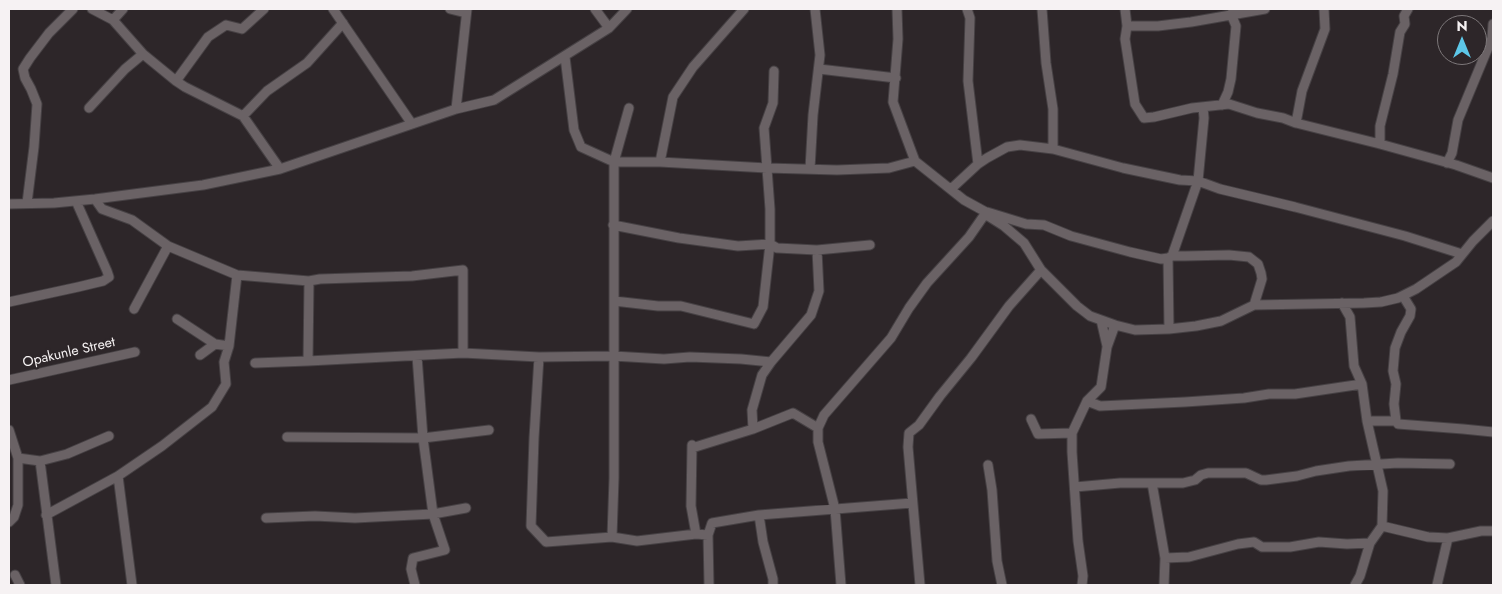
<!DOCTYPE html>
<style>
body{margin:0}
#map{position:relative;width:1502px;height:594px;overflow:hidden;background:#2d2629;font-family:Jost,sans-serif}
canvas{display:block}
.frame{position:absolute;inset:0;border:10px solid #f6f2f3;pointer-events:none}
.north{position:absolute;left:1437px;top:15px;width:50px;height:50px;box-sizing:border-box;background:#2d2629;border:1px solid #7d787a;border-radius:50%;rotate:0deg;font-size:14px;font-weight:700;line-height:20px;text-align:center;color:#f6f2f3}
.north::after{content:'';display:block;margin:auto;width:18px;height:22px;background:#5dc7e8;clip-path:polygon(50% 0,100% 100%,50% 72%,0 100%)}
</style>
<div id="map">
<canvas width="1502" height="594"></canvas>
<div class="frame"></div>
<div class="north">N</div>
</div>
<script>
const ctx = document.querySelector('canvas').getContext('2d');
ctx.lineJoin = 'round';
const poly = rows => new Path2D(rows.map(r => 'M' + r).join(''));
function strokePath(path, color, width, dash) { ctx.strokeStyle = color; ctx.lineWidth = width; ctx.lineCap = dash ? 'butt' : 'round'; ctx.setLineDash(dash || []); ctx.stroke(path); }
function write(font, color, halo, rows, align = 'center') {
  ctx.font = font + ' Jost,sans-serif'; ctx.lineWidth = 4.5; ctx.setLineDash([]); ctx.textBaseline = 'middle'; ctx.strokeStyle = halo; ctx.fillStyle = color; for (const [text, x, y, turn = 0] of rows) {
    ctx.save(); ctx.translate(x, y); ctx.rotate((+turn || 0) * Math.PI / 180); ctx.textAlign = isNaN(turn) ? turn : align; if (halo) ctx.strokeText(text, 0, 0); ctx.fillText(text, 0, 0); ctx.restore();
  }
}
const minor = poly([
 [92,9,113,20,143,54,176,81,185,87,243,116,280,169],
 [333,9,412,124],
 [450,9,466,13],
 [595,9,609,28],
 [897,9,898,39,893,102,915,161,964,200,984,211,985,214,1004,226,1024,243,1041,270,1077,306,1090,316,1115,325,1135,330,1169,329,1196,326,1221,321,1254,305,1364,303,1381,302,1398,298,1416,289,1456,262,1473,241,1493,221],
 [967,9,970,18,968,81,978,164],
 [1042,9,1046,63,1053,109,1053,149],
 [1125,9,1127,26,1125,39,1135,104,1144,118,1154,117,1192,108,1229,104,1257,113,1283,118,1296,123,1380,144,1456,165,1493,178],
 [113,20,123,9],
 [1493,24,1492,38,1493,40],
 [1127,26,1158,26,1191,22,1265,9],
 [565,57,574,130,581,147,614,162,660,162,767,168,837,170,889,168,915,161],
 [819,69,896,78],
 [176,81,208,37,226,25,242,29,264,9],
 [1222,105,1228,92,1231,79,1236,26,1231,14],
 [89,108,125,69,143,54],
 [456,109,467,9],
 [243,116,267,91,307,63,343,23],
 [1296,123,1302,91,1325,29,1324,9],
 [1380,144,1380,126,1393,74,1400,32,1405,24,1404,16,1408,9],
 [660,162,673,97,693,67,744,9],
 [1447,163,1452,153,1458,120,1492,38],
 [810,169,813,115,820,55,815,9],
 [951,189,978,164,987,158,1007,147,1020,145,1053,149,1123,168,1180,180,1198,181,1220,189,1295,207,1405,236,1462,254],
 [95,199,102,209,132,220,168,246,237,275,309,281,320,279,412,276,463,270,463,353],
 [27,203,34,147,37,104,31,89,25,78,23,69,30,58,49,33,73,9],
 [9,204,54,203,95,199,203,185,280,169,456,109,494,100,609,28,627,9],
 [987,212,1026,224,1044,225,1071,236,1130,252,1161,259,1168,258,1172,256,1185,256,1229,255,1249,257,1258,264,1261,273,1262,279,1254,305],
 [613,225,679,238,738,246,770,244,777,248,817,250,870,245],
 [1172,256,1198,181,1204,118,1203,107],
 [1168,258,1169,329],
 [614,301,658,306,681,306,754,324,763,307,770,244,770,209,764,128,773,103,774,71],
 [9,302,78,287,103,281,109,277,107,271,76,201],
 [1342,303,1350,317,1354,366,1362,384,1367,421,1383,491,1382,526,1370,543,1360,576,1355,585],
 [134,309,168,246],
 [177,319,215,344],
 [1101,320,1107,346],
 [200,355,215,344,229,346],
 [539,357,534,438,531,526,546,542,612,537,637,541,696,534,708,535,712,523,759,515,912,503],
 [308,361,309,281],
 [255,363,308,361,463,353,539,357,613,356,664,359,690,357,741,359,771,362],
 [9,380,135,352],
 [1087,401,1100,406,1185,402,1244,398,1269,394,1295,394,1362,384],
 [1031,419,1038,434,1072,433],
 [1367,421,1396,421,1398,424,1463,429,1493,432],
 [1396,421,1394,404,1396,384,1393,371,1395,348,1401,332,1410,316,1411,309,1403,296],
 [753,429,793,413,818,428],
 [9,430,18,458,40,461,56,585],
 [287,437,423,438,489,430],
 [692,445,691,506,696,534],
 [692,448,753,429,752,410,762,375,771,362,811,315,819,291,817,250],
 [40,461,67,454,109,436],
 [988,465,992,490,997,561,1002,585],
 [118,476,132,585],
 [1152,483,1165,558,1164,585],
 [1075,487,1120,483,1183,483,1195,480,1201,475,1208,473,1246,473,1261,480,1266,480,1297,476,1316,471,1349,466,1398,463,1450,464],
 [46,515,118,476,162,446,212,407,226,384,224,362,229,346,237,275],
 [759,515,763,542,773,579,773,585],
 [266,518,315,516,355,518,433,514,466,508],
 [9,522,14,517,18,505,18,458],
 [1382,526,1428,537,1448,538,1481,531,1493,531],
 [708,535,709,585],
 [612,537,614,478,614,162,629,108],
 [1165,558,1189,557,1238,544,1254,542,1262,547,1290,547,1319,542,1347,544,1370,543],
 [15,575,20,585],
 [415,585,411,569,413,558,445,550,433,514,423,438,417,356],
 [841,585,835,509,818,442,818,428,824,415,891,338,909,308,927,283,969,237,985,214],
 [920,585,908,447,909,433,919,425,940,396,971,358,1009,306,1041,270],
 [1082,585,1083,576,1078,541,1072,452,1072,433,1087,401,1101,387,1107,347,1115,325],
 [1437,585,1448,538]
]);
const streetNames = [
 ["Opakunle Street",69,353,-13]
];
strokePath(minor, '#464144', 11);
strokePath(minor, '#6a6265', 9);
write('14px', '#f6f2f3', '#2d2629', streetNames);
</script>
